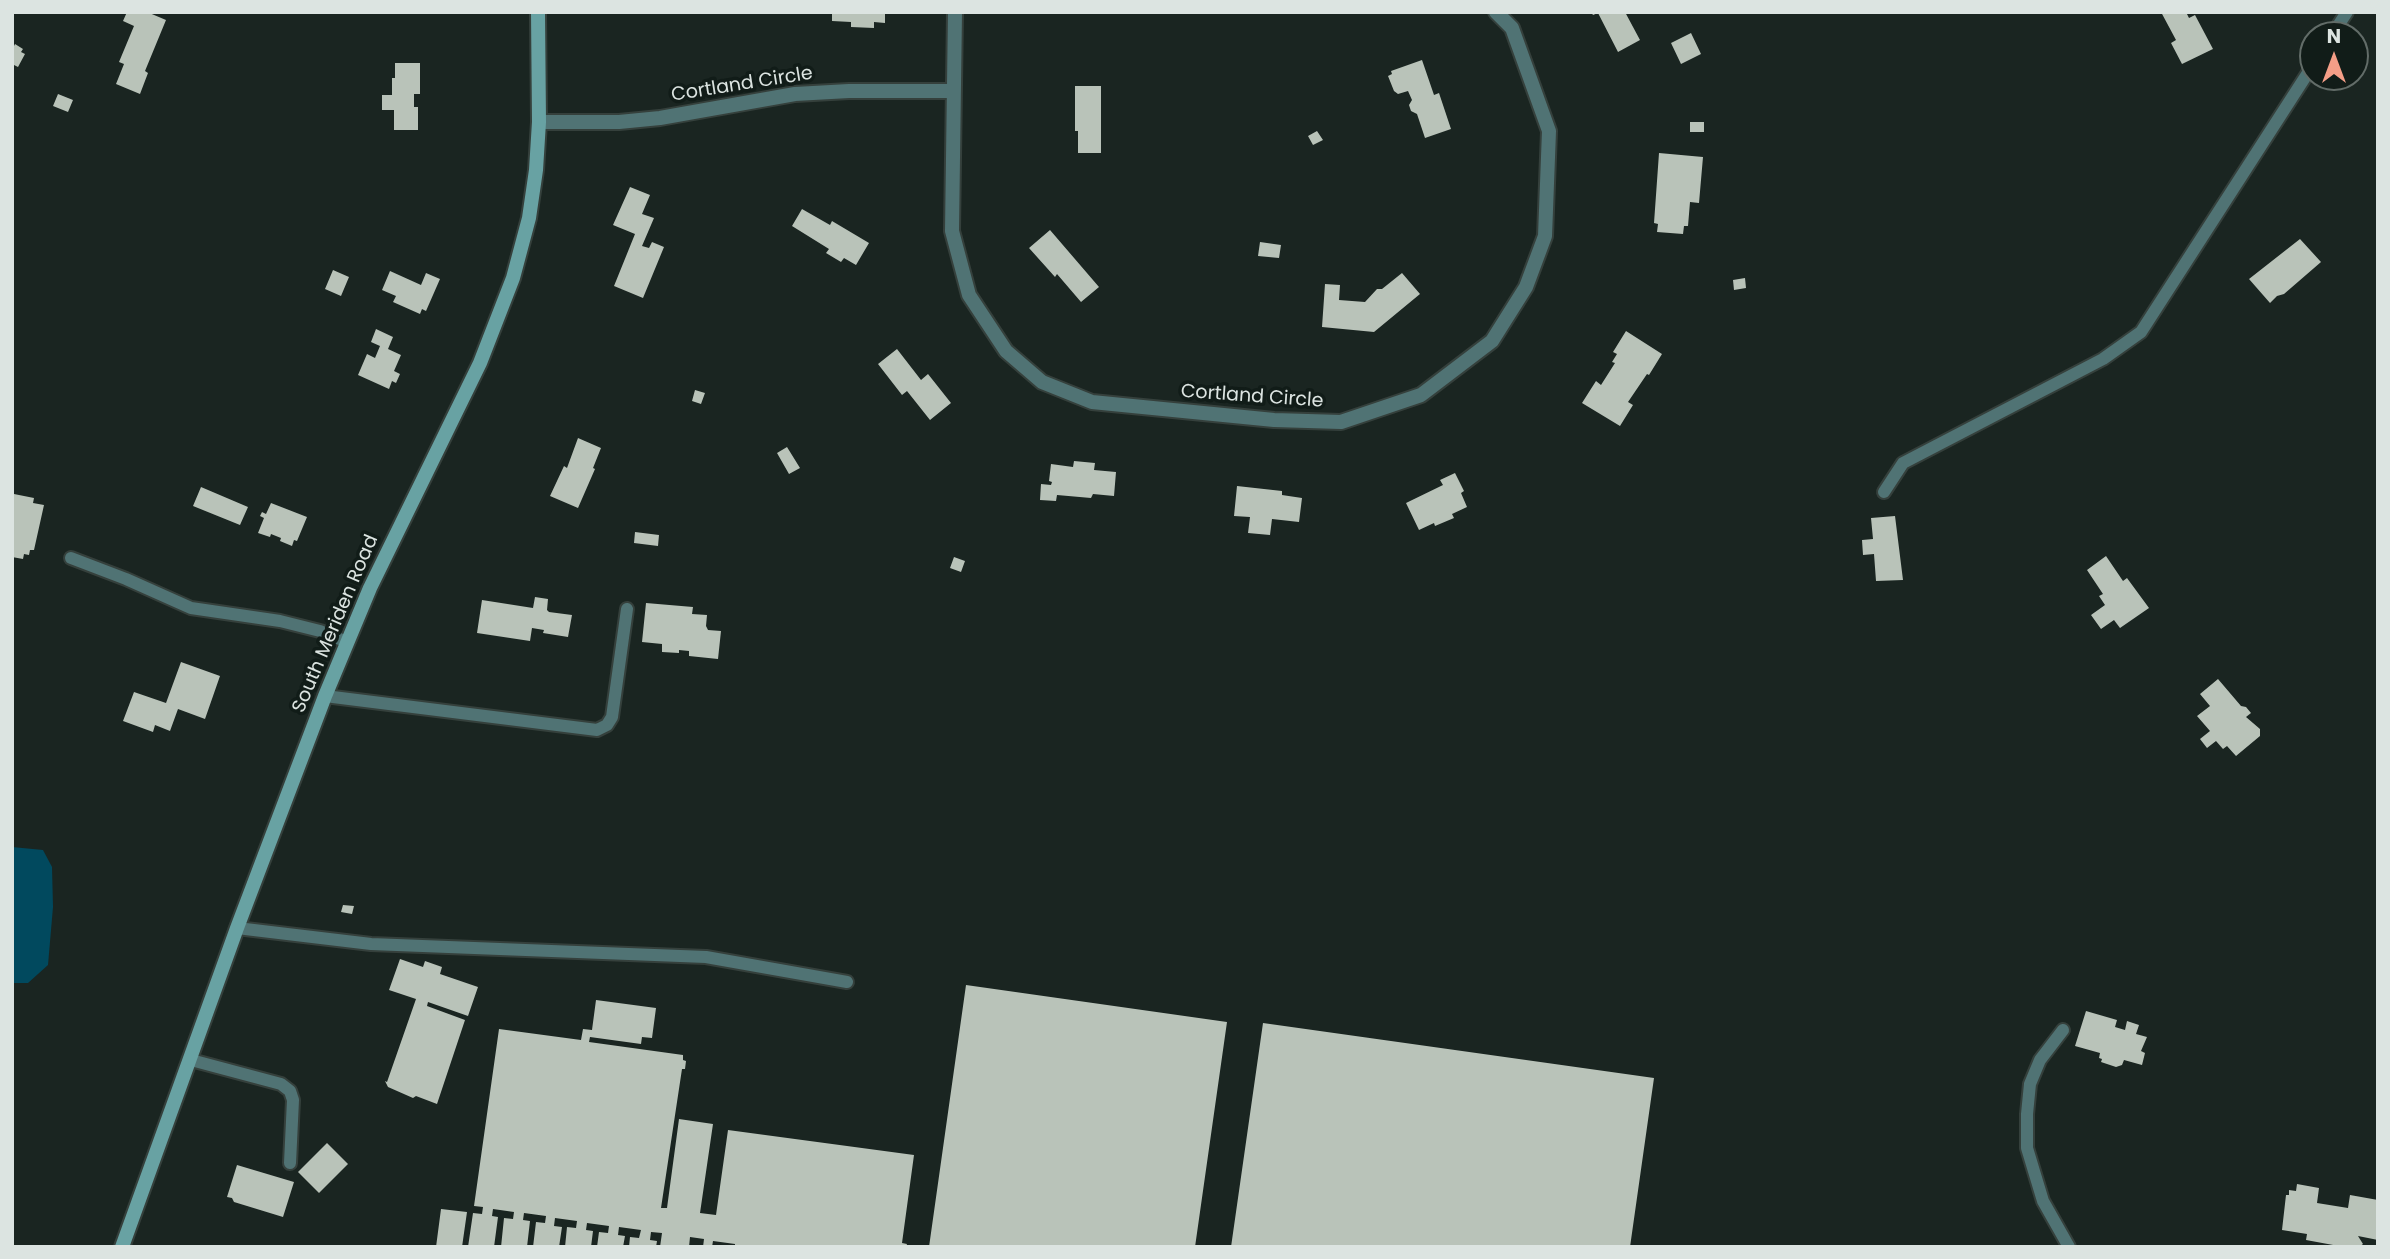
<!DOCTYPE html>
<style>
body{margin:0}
#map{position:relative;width:2390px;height:1259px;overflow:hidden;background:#1a2521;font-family:Poppins,sans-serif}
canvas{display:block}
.frame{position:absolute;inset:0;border:14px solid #dce4e1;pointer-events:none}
.north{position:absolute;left:2299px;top:21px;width:70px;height:70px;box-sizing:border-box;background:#111c18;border:2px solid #626c68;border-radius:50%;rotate:0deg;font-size:19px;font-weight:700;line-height:28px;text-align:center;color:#dce4e1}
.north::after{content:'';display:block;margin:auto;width:24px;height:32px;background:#f49e87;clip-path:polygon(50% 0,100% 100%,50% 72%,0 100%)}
</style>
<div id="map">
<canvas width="2390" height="1259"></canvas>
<div class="frame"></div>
<div class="north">N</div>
</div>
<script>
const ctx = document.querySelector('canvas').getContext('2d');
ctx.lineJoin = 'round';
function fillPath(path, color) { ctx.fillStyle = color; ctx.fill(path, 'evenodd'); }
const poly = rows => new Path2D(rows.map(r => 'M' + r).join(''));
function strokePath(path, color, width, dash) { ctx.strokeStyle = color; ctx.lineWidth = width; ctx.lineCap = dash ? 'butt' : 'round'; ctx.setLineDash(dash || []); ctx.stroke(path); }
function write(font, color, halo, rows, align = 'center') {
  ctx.font = font + ' Poppins,sans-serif'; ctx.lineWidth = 7; ctx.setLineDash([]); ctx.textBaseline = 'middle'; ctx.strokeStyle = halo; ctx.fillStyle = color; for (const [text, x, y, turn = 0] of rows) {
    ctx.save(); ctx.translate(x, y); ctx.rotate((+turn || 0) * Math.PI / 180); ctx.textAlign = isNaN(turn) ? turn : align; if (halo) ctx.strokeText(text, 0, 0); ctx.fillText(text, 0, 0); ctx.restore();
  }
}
const water = poly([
 [12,847,43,850,52,867,53,907,48,965,28,983,12,983]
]);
const building = poly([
 [127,12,147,12,166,20,145,71,148,73,140,94,116,84,124,64,119,62,134,26,123,21],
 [832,12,885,12,885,23,874,22,874,28,851,27,851,22,832,21],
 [1591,12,1625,12,1640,40,1618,52,1598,13,1593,15],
 [2161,12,2186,12,2189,18,2195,15,2213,49,2182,64,2171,43,2176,40],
 [1691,33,1701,54,1681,64,1671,43],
 [15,44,23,49,21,52,25,54,18,67,12,64,12,50],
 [1422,60,1434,95,1439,93,1451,129,1425,138,1417,114,1411,111,1409,105,1412,100,1408,91,1398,94,1394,91,1388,76,1392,74,1391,71],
 [395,63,420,63,420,94,414,94,414,107,418,107,418,130,394,130,394,110,382,110,382,95,392,95,392,78,395,78],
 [1075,86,1101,86,1101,153,1078,153,1078,131,1075,131],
 [58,94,73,100,68,112,53,106],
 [1690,122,1704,122,1704,132,1690,132],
 [1317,131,1323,140,1313,145,1308,136],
 [1659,153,1703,157,1699,203,1690,202,1688,226,1684,226,1683,234,1657,232,1658,224,1654,223],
 [630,187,650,195,642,214,654,218,642,246,649,248,652,242,664,247,643,298,614,286,635,234,613,225],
 [802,209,830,225,832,221,869,243,856,265,844,258,841,262,826,253,829,249,792,226],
 [1050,230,1099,287,1081,302,1057,274,1055,277,1029,248],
 [2300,239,2321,262,2284,294,2277,296,2270,303,2249,279],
 [1260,242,1281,245,1279,258,1258,256],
 [333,270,349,277,341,296,325,289],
 [390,271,421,285,426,273,440,279,426,311,422,309,420,314,393,302,396,296,382,290],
 [1402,273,1420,294,1374,332,1322,327,1325,284,1340,285,1339,300,1365,302,1377,289,1382,289],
 [1745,278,1746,288,1734,290,1733,280],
 [376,329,393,337,388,349,401,355,394,371,400,374,396,383,392,381,389,389,358,375,367,354,375,358,380,346,371,342],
 [1626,331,1662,354,1649,375,1647,374,1628,402,1633,405,1620,426,1582,403,1596,381,1601,385,1615,363,1612,362,1617,354,1613,352],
 [897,349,921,380,928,374,951,403,930,420,907,391,902,395,878,364],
 [695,390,705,393,701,404,692,401],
 [578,438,601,448,593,468,595,469,578,508,550,496,564,466,567,468],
 [787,447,800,468,789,474,777,453],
 [1074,461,1095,463,1094,470,1116,472,1114,496,1093,494,1091,498,1057,495,1056,501,1040,500,1041,484,1051,485,1052,482,1049,481,1051,464,1073,467],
 [1455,473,1464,491,1461,493,1467,507,1452,514,1454,518,1435,526,1434,523,1419,530,1406,503,1443,485,1440,480],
 [1237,486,1282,491,1282,495,1302,498,1299,522,1272,519,1270,535,1248,533,1250,517,1234,516],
 [201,487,248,507,240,525,193,506],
 [14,494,34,498,33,503,44,505,34,550,30,550,29,555,24,554,23,559,12,557],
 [271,503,307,517,297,541,294,540,292,546,280,541,281,538,271,534,270,537,258,533,264,518,260,516,262,512,266,514],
 [1895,516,1903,580,1876,581,1874,554,1863,555,1862,540,1873,539,1871,518],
 [635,532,659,535,658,546,634,543],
 [2106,556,2123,581,2127,578,2149,608,2120,628,2114,620,2101,629,2091,615,2105,605,2099,596,2103,594,2087,570],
 [954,557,965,561,961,572,950,568],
 [535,597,548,599,547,610,549,612,572,615,568,637,543,633,544,630,532,628,530,641,477,633,482,600,533,608],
 [646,603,693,607,692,614,707,615,706,626,708,630,721,631,718,659,689,656,689,651,679,650,679,653,662,652,662,644,642,642],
 [181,662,220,676,205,719,178,709,170,731,155,725,153,732,123,721,134,692,166,703],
 [2218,679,2241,706,2246,707,2251,713,2246,717,2260,729,2260,736,2236,756,2227,746,2223,749,2216,741,2207,748,2200,739,2210,731,2197,716,2210,706,2200,694],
 [343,905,354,906,352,914,341,912],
 [400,959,423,967,425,961,442,967,440,974,478,987,468,1016,428,1002,427,1006,465,1020,437,1104,416,1096,413,1098,388,1087,385,1081,387,1082,416,999,389,990],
 [966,985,1227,1022,1195,1247,929,1247],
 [596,1000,656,1008,652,1038,642,1037,641,1044,590,1037,589,1042,683,1055,683,1060,686,1061,685,1069,682,1069,661,1208,667,1208,679,1119,713,1124,700,1213,716,1215,728,1130,914,1155,902,1243,907,1244,906,1247,735,1247,735,1244,713,1241,712,1247,703,1247,704,1239,690,1237,689,1247,660,1247,662,1233,651,1232,650,1240,657,1241,656,1247,629,1247,630,1237,639,1238,641,1230,619,1227,618,1235,625,1236,623,1247,597,1247,599,1232,608,1233,609,1226,587,1223,586,1230,593,1231,591,1247,565,1247,567,1227,576,1228,577,1221,555,1218,554,1226,562,1227,559,1247,533,1247,536,1222,545,1223,546,1216,524,1213,523,1220,530,1221,527,1247,501,1247,504,1218,513,1219,514,1212,493,1209,492,1216,498,1217,494,1247,468,1247,473,1213,482,1214,483,1207,474,1206,499,1029,581,1040,583,1029,592,1030],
 [2086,1011,2117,1020,2115,1027,2125,1030,2127,1021,2139,1025,2136,1034,2147,1037,2141,1051,2145,1053,2142,1065,2124,1060,2122,1065,2116,1067,2101,1062,2102,1059,2099,1058,2100,1053,2075,1046],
 [1263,1023,1654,1078,1630,1247,1231,1247],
 [327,1143,348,1164,319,1193,298,1172],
 [237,1165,294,1182,283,1217,234,1202,232,1198,227,1197],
 [2297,1184,2319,1188,2317,1203,2348,1208,2350,1195,2378,1200,2378,1240,2358,1236,2363,1244,2359,1247,2344,1247,2306,1240,2307,1234,2282,1230,2286,1195,2289,1195,2289,1190,2296,1191],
 [441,1209,467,1212,462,1247,436,1247]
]);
const lane = poly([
 [2332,35,2347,12],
 [1884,492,1903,463,2103,359,2141,332,2313,65],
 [71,558,126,579,191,608,280,621,320,631,347,642],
 [325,696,597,730,607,725,612,717,627,609],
 [237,928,371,944,706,957,847,982],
 [2063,1030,2040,1060,2030,1084,2027,1114,2027,1148,2043,1201,2069,1247],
 [191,1060,281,1084,290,1091,293,1100,290,1163]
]);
const street = poly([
 [955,12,952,231,969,295,1006,351,1042,382,1092,402,1274,420,1341,422,1421,395,1492,341,1526,287,1545,236,1549,131,1512,28,1496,12],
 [539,122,619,122,660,118,795,94,849,91,952,91]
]);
const secondary = poly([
 [122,1247,237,928,325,696,370,588,480,363,513,278,529,218,536,170,539,122,538,12]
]);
const streetNames = [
 ["Cortland Circle",742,85,-9],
 ["Cortland Circle",1252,397,4],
 ["South Meriden Road",336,624,-67]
];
fillPath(water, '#01495e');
fillPath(building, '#b9c3b9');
strokePath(lane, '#35403c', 16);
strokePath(street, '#35403c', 18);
strokePath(secondary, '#35403c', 18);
strokePath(lane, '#507374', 12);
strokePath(street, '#507374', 14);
strokePath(secondary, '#68a2a3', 14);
write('19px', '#dce4e1', '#111c18', streetNames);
</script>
